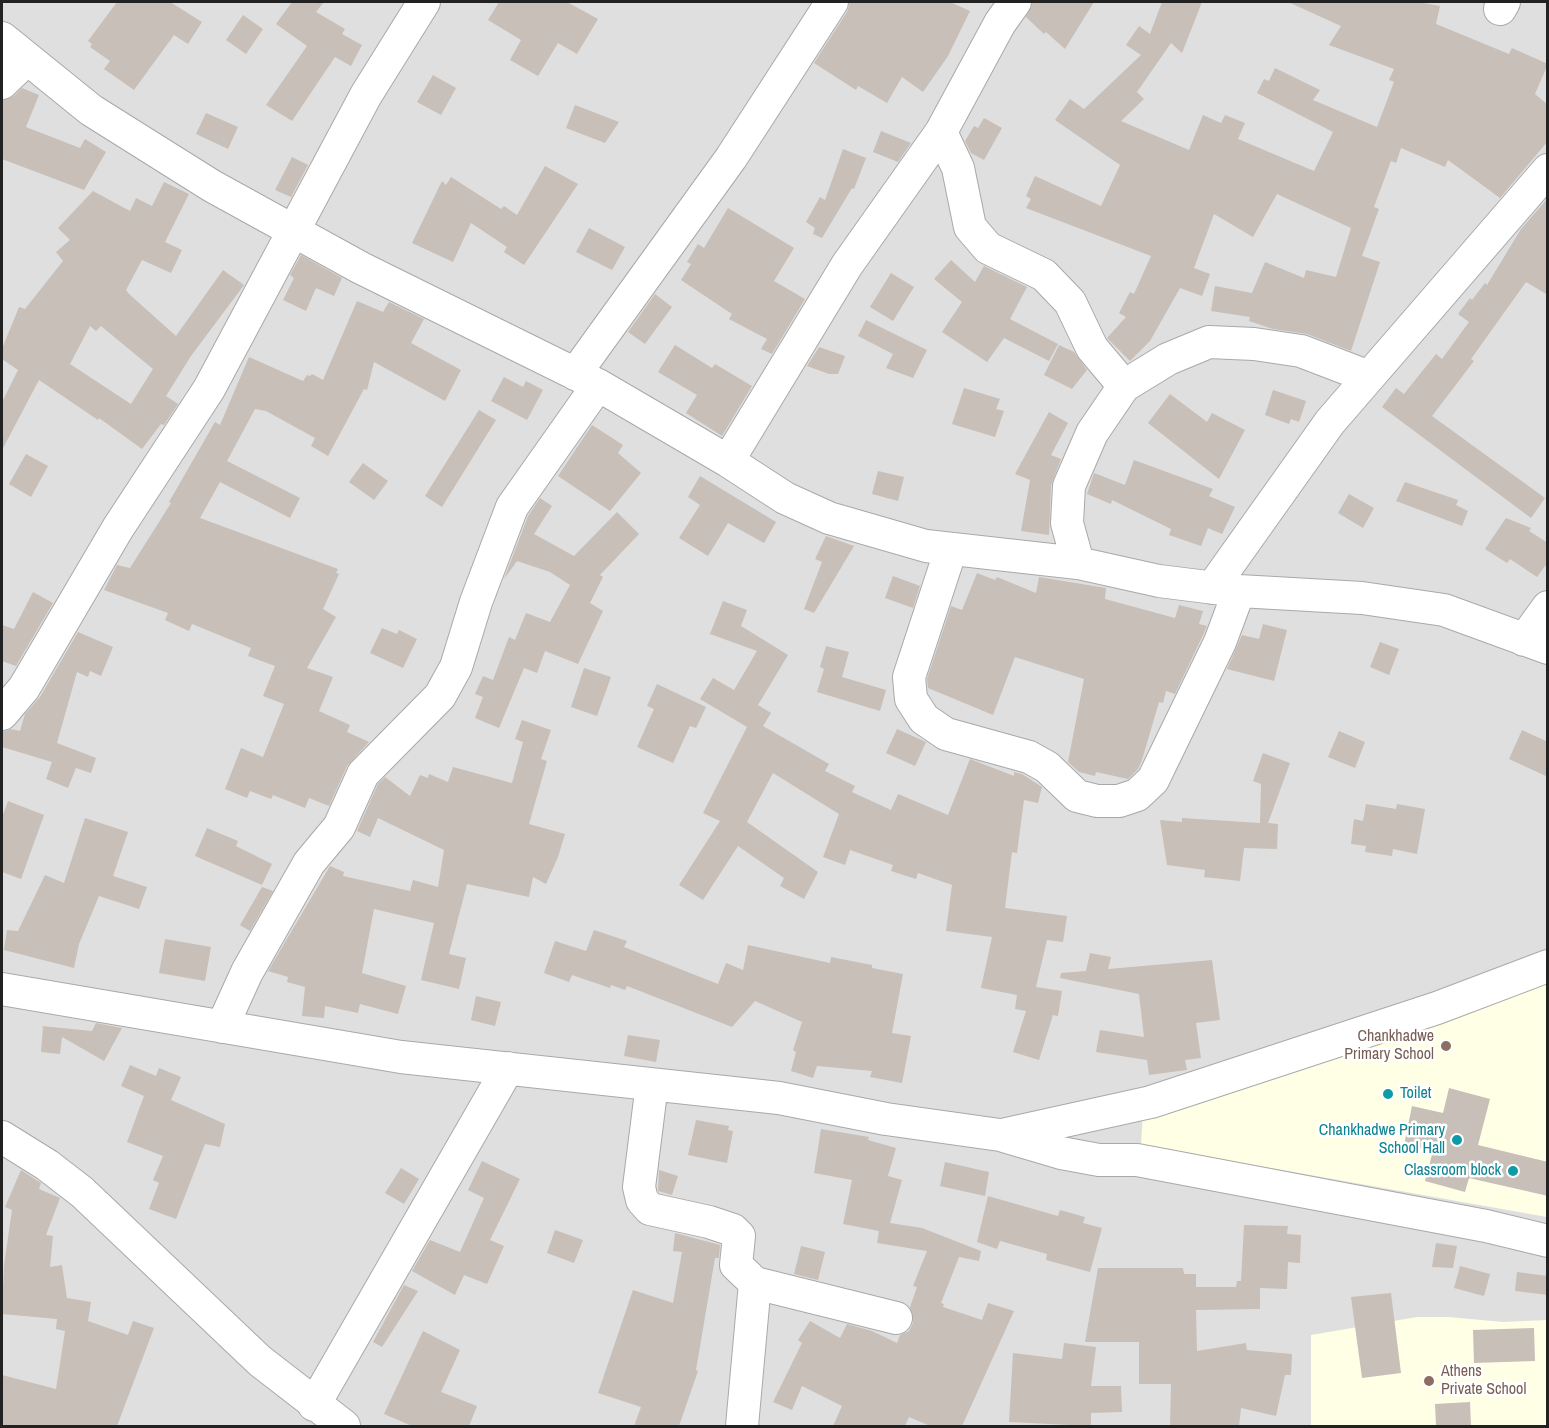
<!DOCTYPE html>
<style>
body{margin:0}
#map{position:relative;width:1549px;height:1428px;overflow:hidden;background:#f2efe9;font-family:"Archivo Narrow",sans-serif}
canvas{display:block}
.frame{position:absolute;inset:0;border:3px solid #222;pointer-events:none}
</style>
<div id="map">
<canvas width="1549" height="1428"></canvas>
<div class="frame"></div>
</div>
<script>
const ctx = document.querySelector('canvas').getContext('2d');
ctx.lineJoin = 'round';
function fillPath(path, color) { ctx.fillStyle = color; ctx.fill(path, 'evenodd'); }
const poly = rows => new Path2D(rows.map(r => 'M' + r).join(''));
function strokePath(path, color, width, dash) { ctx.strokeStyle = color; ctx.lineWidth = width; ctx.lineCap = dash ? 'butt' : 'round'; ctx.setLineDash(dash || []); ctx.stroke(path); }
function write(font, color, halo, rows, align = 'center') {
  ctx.font = font + ' "Archivo Narrow",sans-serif'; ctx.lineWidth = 5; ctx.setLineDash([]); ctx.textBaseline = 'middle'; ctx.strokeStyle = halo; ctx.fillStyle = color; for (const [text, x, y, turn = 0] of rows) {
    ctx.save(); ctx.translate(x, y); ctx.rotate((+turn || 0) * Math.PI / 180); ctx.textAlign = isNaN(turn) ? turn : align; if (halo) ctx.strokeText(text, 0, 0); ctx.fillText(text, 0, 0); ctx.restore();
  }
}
const residential = poly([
 [2,2,1547,2,1547,1426,2,1426]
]);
const education = poly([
 [1547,980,1547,1217,1141,1145,1143,1111],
 [1417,1317,1448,1317,1503,1322,1547,1320,1547,1426,1311,1426,1311,1335]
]);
const building = poly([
 [117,2,170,2,202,22,188,44,174,35,134,90,104,69,110,61,90,47,92,44,88,41],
 [292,2,324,2,316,12,345,29,342,34,362,45,351,66,335,57,292,121,266,105,307,46,276,24],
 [499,2,567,2,598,19,577,54,558,43,538,76,510,60,521,40,488,20],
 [850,2,950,2,970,11,948,56,923,92,902,77,887,103,858,86,856,90,814,63,847,12],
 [1033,2,1094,2,1065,49,1046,32,1044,34,1026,17],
 [1162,2,1202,2,1182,53,1171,43,1137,92,1144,99,1121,121,1189,150,1203,115,1221,123,1225,115,1245,123,1238,139,1314,171,1333,132,1257,93,1264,79,1269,81,1275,68,1320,90,1313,100,1377,127,1394,82,1389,80,1394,69,1329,45,1341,26,1288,2,1418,2,1440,6,1436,24,1509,54,1512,48,1548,64,1535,94,1548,105,1548,141,1500,198,1448,160,1445,167,1401,148,1396,163,1391,161,1374,207,1379,209,1362,256,1380,262,1351,351,1307,334,1273,329,1249,321,1250,317,1211,311,1215,286,1252,293,1265,262,1304,278,1306,270,1336,277,1351,228,1277,194,1253,237,1214,214,1194,268,1210,274,1202,296,1180,288,1150,341,1130,361,1107,338,1126,317,1119,313,1130,292,1134,294,1151,256,1026,208,1031,199,1026,196,1035,176,1101,206,1120,165,1055,120,1070,99,1084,109,1141,55,1126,45,1139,26,1150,34],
 [243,15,263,29,246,54,226,40],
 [433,75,456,88,441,115,417,102],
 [22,88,39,95,26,127,80,148,85,139,106,152,84,190,2,159,2,100,14,96],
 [575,105,619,122,605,143,566,128],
 [206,113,238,127,228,149,196,134],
 [984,118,1002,128,984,160,971,153,965,141,974,126,978,128],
 [881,131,911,143,898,162,873,152],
 [843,149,866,158,854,189,852,188,822,238,813,234,815,228,806,222,820,197,825,200],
 [292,157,308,165,291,197,275,190],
 [545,166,578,184,524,265,504,252,507,247,471,223,453,262,412,243,442,181,446,185,451,177,501,209,504,206,517,215],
 [164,182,189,194,165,242,182,250,171,273,142,260,126,290,129,294,176,336,223,270,244,285,191,356,166,396,178,404,164,425,161,424,142,449,99,418,98,420,39,380,2,450,2,402,18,370,2,359,2,349,19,307,25,309,63,261,56,252,70,240,58,228,93,191,130,211,136,198,152,206],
 [90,326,96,331,101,326,153,369,131,404,70,364],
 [1548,198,1548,295,1526,282,1471,359,1474,361,1432,416,1545,498,1531,518,1382,407,1396,388,1404,394,1436,354,1442,359,1469,322,1458,314,1470,298,1472,300,1485,283,1487,285,1521,229],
 [728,208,794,248,774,281,805,299,772,354,761,349,767,339,729,319,732,314,681,280,691,264,687,262,698,244,704,248],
 [589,228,625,247,612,270,576,252],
 [301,255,342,278,334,296,316,288,306,311,283,300,294,278,290,275],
 [951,260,975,282,984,266,1027,287,1010,319,1058,344,1049,361,1004,338,987,362,942,332,962,302,934,279],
 [891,273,914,287,893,321,870,307],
 [655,294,672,307,645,344,628,332],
 [357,301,383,312,389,302,424,319,411,343,461,370,445,401,374,362,367,390,364,389,328,456,311,446,315,438,266,411,255,409,227,461,300,498,290,518,220,482,200,518,338,569,336,573,339,574,323,609,336,617,307,668,333,677,319,711,350,725,347,732,369,742,347,766,329,806,309,798,305,808,273,795,271,799,250,791,247,798,225,789,241,748,263,757,284,704,263,696,275,666,248,656,251,648,192,624,189,631,165,620,168,613,104,590,117,565,130,568,171,503,169,502,215,422,220,425,249,357,303,381,307,375,310,376,312,374,323,380],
 [866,320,927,350,913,378,886,368,893,354,858,336],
 [675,345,712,368,715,364,752,386,722,436,686,413,697,395,658,372],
 [1059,345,1074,352,1087,370,1072,389,1044,375],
 [819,347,845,356,838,374,829,374,807,366],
 [504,377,523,387,526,381,543,390,527,420,491,401],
 [964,388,1000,399,996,409,1004,411,995,437,952,424],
 [1273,390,1306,401,1299,422,1291,419,1289,424,1265,415],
 [1170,394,1207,422,1212,413,1245,430,1219,479,1148,423],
 [479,410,496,420,442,507,425,496],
 [1049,412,1068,423,1051,455,1061,459,1051,485,1049,535,1021,531,1030,480,1015,474],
 [592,425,623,445,618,453,641,473,610,511,558,476],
 [26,454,48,466,31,497,9,484],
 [1134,460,1213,489,1209,496,1235,507,1222,534,1208,528,1201,546,1169,535,1171,529,1112,500,1111,504,1087,494,1094,473,1125,485],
 [363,463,388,481,374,500,349,482],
 [878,471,904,477,898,501,872,494],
 [700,476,776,522,764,543,728,523,708,556,679,538,700,505,688,497],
 [1405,482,1458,500,1456,505,1468,511,1462,526,1396,501],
 [1349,494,1374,508,1363,528,1338,513],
 [540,498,552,506,534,534,574,556,617,512,639,534,600,575,603,577,590,603,603,611,578,664,545,651,537,673,524,668,499,728,475,718,483,697,475,694,483,676,493,680,509,637,515,640,526,613,550,622,570,585,550,572,517,561,504,579,528,516],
 [1506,518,1531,528,1529,531,1548,543,1548,562,1537,577,1510,559,1507,563,1485,549],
 [826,536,854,546,814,613,804,609,822,562,815,559],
 [977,573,995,580,997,577,1036,593,1039,577,1106,588,1105,599,1175,618,1179,605,1203,611,1199,624,1207,626,1203,635,1175,694,1166,691,1163,703,1159,702,1142,760,1138,769,1128,779,1096,772,1095,776,1079,772,1068,762,1084,679,1015,657,993,715,928,688,927,679,951,606,962,610],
 [893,576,920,586,913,608,885,598],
 [33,592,53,603,16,666,2,661,2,625,14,629],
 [723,601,747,610,741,626,788,655,758,705,771,713,763,726,829,764,825,771,855,786,852,792,891,810,898,794,948,815,970,759,1014,776,1014,772,1022,774,1042,787,1038,803,1024,800,1017,853,1012,852,1005,908,1067,916,1063,942,1047,940,1036,987,1062,991,1058,1016,1053,1015,1039,1060,1013,1052,1026,1011,1015,1009,1017,995,981,988,992,937,946,931,952,885,918,873,916,879,891,871,893,865,850,850,845,865,823,857,839,814,773,773,747,822,818,872,804,899,780,886,784,878,738,846,703,900,679,885,720,821,703,813,747,727,700,699,713,678,734,690,757,651,710,634],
 [1263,624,1287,630,1274,681,1227,669,1242,635,1259,639],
 [382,628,397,634,399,630,417,639,403,668,370,653],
 [78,632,113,647,101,676,90,671,88,677,77,672,57,743,96,758,91,773,76,768,68,788,46,779,52,762,2,747,2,732,11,729,20,731,25,714,40,697],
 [1380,642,1399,649,1389,675,1370,667],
 [826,646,849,652,842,677,886,690,880,711,817,692,824,669,820,667],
 [584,668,611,677,597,716,571,707],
 [657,684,706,707,696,728,690,726,673,763,637,747,654,709,647,706],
 [522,720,551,730,541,759,547,761,529,824,565,834,558,857,546,884,533,877,529,897,467,884,449,954,466,958,459,989,421,980,434,923,374,909,362,973,406,986,398,1014,360,1004,358,1013,325,1006,324,1018,302,1016,305,987,287,982,288,977,268,971,330,866,344,872,343,876,410,891,413,880,438,887,444,850,378,818,370,837,357,831,378,784,385,777,410,796,420,775,428,778,429,774,448,782,453,767,512,783,523,742,515,739],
 [897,729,926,742,915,766,886,753],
 [1522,730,1548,742,1548,777,1509,759],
 [1339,731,1365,742,1355,768,1328,757],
 [1263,753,1290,763,1268,823,1278,824,1277,849,1244,848,1240,881,1204,877,1205,870,1167,865,1160,820,1182,822,1182,818,1260,823,1261,784,1253,781],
 [8,801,44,815,21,879,2,872,2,817],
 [1366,804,1396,809,1397,804,1425,809,1417,854,1393,849,1392,856,1365,852,1366,846,1351,844,1354,819,1363,821],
 [85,818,128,832,113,876,147,887,139,909,99,896,79,944,74,968,4,950,7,930,18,931,45,875,64,883],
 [207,828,238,841,236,846,272,864,262,885,195,856],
 [262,887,273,891,250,931,240,925],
 [594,930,627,941,624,947,718,984,726,963,743,970,748,945,830,963,831,957,872,965,872,968,903,974,892,1033,911,1036,902,1083,870,1077,872,1071,817,1066,813,1078,791,1071,796,1052,793,1050,802,1022,755,1001,732,1027,627,986,625,990,611,985,610,988,572,975,569,982,544,973,555,941,586,951],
 [165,939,211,947,205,981,159,973],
 [1090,953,1111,957,1108,969,1212,960,1220,1020,1196,1023,1201,1058,1185,1060,1187,1070,1149,1075,1147,1060,1096,1052,1100,1030,1144,1037,1139,994,1060,978,1061,973,1086,971],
 [476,996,501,1002,495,1026,471,1020],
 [96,1023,122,1028,104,1061,62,1037,60,1054,41,1052,43,1027,41,1026,92,1031],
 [628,1035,660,1040,656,1062,624,1056],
 [130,1065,156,1076,159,1068,181,1077,171,1100,225,1124,220,1147,205,1144,176,1219,149,1209,159,1183,153,1180,163,1156,127,1142,144,1096,121,1086],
 [1449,1088,1490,1099,1478,1145,1548,1162,1548,1196,1469,1178,1465,1192,1425,1181,1433,1151,1404,1145,1412,1106,1443,1113],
 [696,1120,729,1126,728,1130,733,1131,727,1163,688,1155],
 [821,1129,869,1137,868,1140,896,1148,888,1176,902,1180,890,1223,922,1228,981,1251,979,1261,959,1257,941,1303,944,1304,943,1307,982,1320,988,1303,1014,1311,962,1426,930,1426,909,1417,905,1426,833,1426,842,1406,802,1386,792,1410,773,1402,802,1343,798,1340,810,1321,840,1338,847,1324,872,1331,897,1343,900,1335,909,1331,913,1323,910,1307,917,1287,913,1286,927,1251,877,1243,879,1231,843,1224,852,1180,814,1173],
 [482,1161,520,1179,490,1240,504,1246,487,1284,464,1275,455,1295,412,1271,430,1240,460,1252,484,1198,468,1190],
 [945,1162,989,1172,985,1196,940,1186],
 [401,1168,419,1179,404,1204,385,1193],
 [21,1170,41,1183,39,1189,60,1198,46,1235,53,1236,50,1267,62,1265,67,1298,91,1302,88,1321,128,1335,133,1321,154,1328,117,1426,2,1426,2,1375,56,1389,65,1331,56,1329,57,1319,2,1314,4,1265,12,1210,5,1207],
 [659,1170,678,1176,672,1195,658,1191],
 [988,1196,1058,1216,1060,1210,1085,1217,1083,1223,1102,1228,1090,1272,1046,1260,1047,1254,1000,1241,997,1249,977,1242],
 [1244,1225,1288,1226,1287,1234,1301,1235,1300,1263,1288,1262,1287,1289,1260,1288,1260,1309,1196,1310,1197,1351,1246,1343,1247,1350,1292,1354,1291,1375,1285,1375,1276,1416,1241,1408,1239,1426,1170,1426,1171,1384,1139,1384,1139,1342,1085,1342,1098,1268,1183,1268,1184,1274,1196,1274,1196,1287,1236,1287,1237,1281,1241,1281],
 [555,1230,583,1240,574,1263,547,1253],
 [675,1233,720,1245,719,1258,715,1258,696,1370,698,1371,679,1426,634,1426,641,1407,598,1393,633,1290,673,1303,682,1252,673,1251],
 [1436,1243,1457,1246,1453,1268,1432,1267],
 [801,1246,825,1252,818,1280,794,1274],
 [1460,1266,1490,1274,1484,1296,1454,1288],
 [1517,1272,1548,1276,1548,1295,1515,1291],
 [404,1285,418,1291,382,1347,373,1342],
 [1391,1293,1401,1373,1362,1378,1351,1297],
 [1534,1328,1535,1361,1474,1363,1473,1330],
 [423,1331,460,1350,441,1392,477,1406,469,1426,412,1426,384,1414],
 [1064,1343,1096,1347,1091,1386,1121,1386,1122,1412,1091,1413,1091,1426,1009,1422,1013,1353,1062,1359],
 [1470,1402,1471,1426,1436,1426,1435,1404]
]);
const minor = poly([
 [1500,9,1504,2],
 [2,38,91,110,212,186,361,268,598,385,728,461,785,498,829,518,926,546,1078,563,1159,581,1239,591,1362,598,1444,610,1548,648],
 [2,83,27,59],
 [941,132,958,168,970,227,988,248,1044,275,1070,302,1092,348,1124,386],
 [575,374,731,158,832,2],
 [728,461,847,265,941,132,1000,23,1015,2],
 [951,549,909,677,911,699,924,719,946,734,1029,757,1047,767,1077,796,1097,801,1119,801,1137,795,1153,780,1220,642,1239,591],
 [1078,563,1067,523,1069,486,1092,433,1124,386,1168,359,1209,342,1254,344,1301,351,1369,377],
 [1212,588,1330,422,1548,170],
 [1524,640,1548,607],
 [2,714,24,688,118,528,209,389,366,95,424,2],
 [2,989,401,1057,779,1098,886,1119,1000,1135,1061,1153,1099,1160,1137,1160,1486,1226,1548,1241],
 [222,1027,247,972,309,863,339,827,363,774,440,696,456,667,476,602,512,507,598,385],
 [652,1084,639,1187,642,1200,650,1209,709,1222,733,1230,739,1236,736,1265,755,1283,896,1318],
 [1006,1134,1151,1102,1437,1008,1548,966],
 [2,1137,47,1165,82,1192,260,1361,344,1426],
 [314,1405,508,1068],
 [742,1426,755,1283]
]);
const markers = [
 [1446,1046,6,"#8d6e63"],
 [1388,1094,6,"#0f9aa8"],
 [1457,1140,6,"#0f9aa8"],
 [1513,1171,6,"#0f9aa8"],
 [1429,1381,6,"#8d6e63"]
];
const educationNames = [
 ["Chankhadwe",1434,1037],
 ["Primary School",1434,1055],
 ["Athens",1441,1372,"left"],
 ["Private School",1441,1390,"left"]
];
const cultureNames = [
 ["Toilet",1400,1094,"left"],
 ["Chankhadwe Primary",1445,1131],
 ["School Hall",1445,1149],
 ["Classroom block",1501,1171]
];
fillPath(residential, '#e0dfdf');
fillPath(education, '#ffffe5');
fillPath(building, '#c7bfb8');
strokePath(minor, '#a9a9a9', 34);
strokePath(minor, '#fff', 32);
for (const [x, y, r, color] of markers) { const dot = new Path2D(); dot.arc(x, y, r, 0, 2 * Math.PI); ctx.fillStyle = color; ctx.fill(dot); strokePath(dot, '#fff', 2); }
write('16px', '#785e54', '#fff', educationNames, 'right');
write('16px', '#0d838f', '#fff', cultureNames, 'right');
</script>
